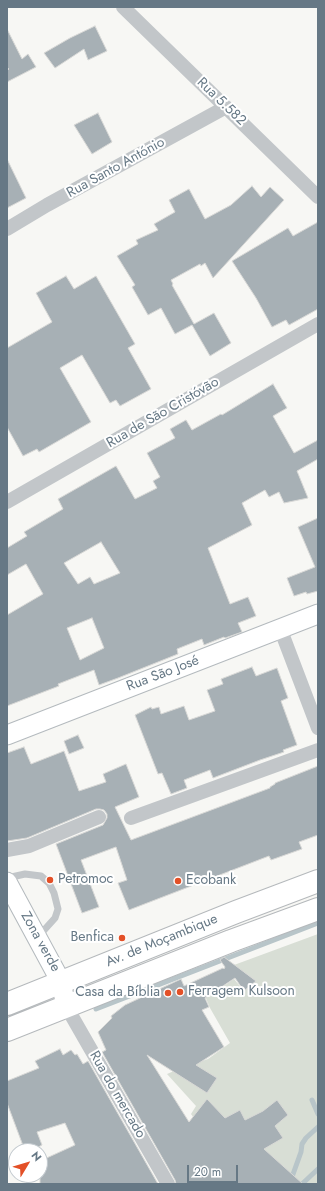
<!DOCTYPE html>
<meta charset="utf-8">
<style>
body{margin:0}
#map{position:relative;width:325px;height:1191px;overflow:hidden;background:#f7f7f4;font-family:Jost,sans-serif}
canvas{display:block}
.frame{position:absolute;inset:0;border:8px solid #667885;pointer-events:none}
.north{position:absolute;left:8px;top:1143px;width:40px;height:40px;box-sizing:border-box;background:#fff;border:1px solid #c2c9ce;border-radius:50%;rotate:52deg;font-size:11px;font-weight:700;line-height:16px;text-align:center;color:#667885}
.north::after{content:'';display:block;margin:auto;width:14px;height:18px;background:#e35027;clip-path:polygon(50% 0,100% 100%,50% 72%,0 100%)}
.scale{position:absolute;left:187px;top:1165px;width:51px;height:18px;box-sizing:border-box;border:2px solid #667885;border-top:0;padding-left:5px;font-size:12px;line-height:14px;white-space:nowrap;color:#667885;-webkit-text-stroke:3px #fff;paint-order:stroke}
</style>
<div id="map">
<canvas width="325" height="1191"></canvas>
<div class="frame"></div>
<div class="north">N</div>
<div class="scale">20 m</div>
</div>
<script>
const ctx = document.querySelector('canvas').getContext('2d');
ctx.lineJoin = 'round';
function fillPath(path, color) { ctx.fillStyle = color; ctx.fill(path, 'evenodd'); }
const poly = rows => new Path2D(rows.map(r => 'M' + r).join(''));
function strokePath(path, color, width, dash) { ctx.strokeStyle = color; ctx.lineWidth = width; ctx.lineCap = dash ? 'butt' : 'round'; ctx.setLineDash(dash || []); ctx.stroke(path); }
function write(font, color, halo, rows, align = 'center') {
  ctx.font = font + ' Jost,sans-serif'; ctx.lineWidth = 4; ctx.setLineDash([]); ctx.textBaseline = 'middle'; ctx.strokeStyle = halo; ctx.fillStyle = color; for (const [text, x, y, turn = 0] of rows) {
    ctx.save(); ctx.translate(x, y); ctx.rotate((+turn || 0) * Math.PI / 180); ctx.textAlign = isNaN(turn) ? turn : align; if (halo) ctx.strokeText(text, 0, 0); ctx.fillText(text, 0, 0); ctx.restore();
  }
}
const green = poly([
 [318,934,318,1184,238,1184,208,1138,191,1114,196,1106,167,1074,181,1068,208,1059,230,1043,210,1008,203,991,221,988,234,979,244,991,256,981,234,965]
]);
const stream = poly([
 [96,1009,318,923],
 [312,1100,318,1114],
 [292,1177,301,1152,302,1144,306,1138,318,1127],
 [302,1184,318,1169]
]);
const building = poly([
 [95,26,107,51,88,60,84,49,55,68,44,53,70,38,95,26],
 [7,29,22,59,28,54,36,67,7,82,7,71,9,69,7,67,7,29],
 [98,113,112,142,92,154,74,125,98,113],
 [7,159,26,198,7,208,7,159],
 [252,186,261,197,270,187,284,200,213,278,205,263,201,266,200,264,171,280,173,284,172,285,194,324,214,313,231,343,210,356,192,325,175,334,161,308,148,315,132,287,135,285,117,256,138,244,136,240,158,230,154,224,175,212,169,200,189,189,205,219,231,205,252,186],
 [318,222,318,309,289,325,286,320,272,327,256,298,232,261,288,228,293,236,318,222],
 [66,276,74,289,96,276,135,344,128,348,151,389,120,406,116,400,110,403,82,355,60,368,91,422,39,452,37,449,23,456,7,427,7,348,52,322,36,293,66,276],
 [273,384,287,408,273,416,294,453,318,440,318,459,297,471,308,498,284,503,279,492,269,497,265,490,242,503,252,525,208,548,230,604,248,597,256,616,238,623,242,632,225,638,224,637,204,645,202,639,177,649,178,654,118,678,99,685,94,670,58,684,59,686,7,706,7,615,43,594,26,564,7,575,7,548,27,536,24,532,63,509,58,499,116,466,135,499,157,488,153,481,160,477,147,453,175,438,170,429,186,420,192,430,221,414,222,415,273,384],
 [101,542,120,573,94,584,90,577,78,584,64,563,101,542],
 [92,618,104,648,80,660,67,628,92,618],
 [318,518,318,591,307,594,306,592,294,596,287,578,315,567,298,527,318,518],
 [252,667,256,676,277,668,288,698,281,701,297,745,283,750,284,752,260,760,213,778,210,770,184,780,187,788,171,794,162,773,158,774,135,715,151,707,152,709,159,707,161,714,184,706,189,720,215,711,207,690,223,684,221,679,252,667],
 [78,735,84,748,69,754,64,741,78,735],
 [24,747,31,764,64,751,79,791,106,782,103,774,126,764,139,797,115,807,131,840,270,788,270,787,275,784,275,783,318,766,318,835,299,842,302,849,271,860,269,856,129,910,118,883,127,880,116,847,81,860,99,907,82,913,56,844,103,825,107,818,107,814,104,810,100,809,96,809,27,838,7,841,7,753,24,747],
 [224,957,256,981,244,991,235,978,205,998,209,1007,202,1010,224,1047,196,1065,217,1078,207,1093,147,1055,189,1122,207,1099,225,1118,240,1110,245,1120,263,1111,277,1100,288,1115,275,1126,283,1138,264,1149,303,1184,176,1184,175,1180,102,1052,106,1050,98,1032,112,1018,111,1016,125,1005,181,979,184,986,223,968,224,969,225,967,220,960,224,957],
 [60,1049,63,1055,71,1050,75,1055,77,1054,83,1064,88,1061,158,1184,40,1184,40,1161,75,1145,65,1123,37,1132,42,1145,31,1151,25,1151,7,1103,7,1081,39,1068,35,1061,60,1049]
]);
const lane = poly([
 [7,878,25,874,41,876,49,883,54,893,58,909,55,918,37,938]
]);
const street = poly([
 [123,7,318,197],
 [7,229,47,205,226,107],
 [7,502,318,324],
 [280,628,318,728],
 [131,818,318,750],
 [7,850,29,846,99,817],
 [66,1006,168,1184]
]);
const secondary = poly([
 [7,735,318,614],
 [7,882,61,982,66,1006]
]);
const highway = poly([
 [7,1004,236,912,318,881],
 [7,1030,231,941,318,909]
]);
const markers = [
 [50,880,4,"#e35027"],
 [178,881,4,"#e35027"],
 [122,938,4,"#e35027"],
 [180,992,4,"#e35027"],
 [168,993,4,"#e35027"]
];
const streetNames = [
 ["Rua 5.582",221,102,44],
 ["Rua Santo António",116,168,-29],
 ["Rua de São Cristóvão",163,413,-30],
 ["Rua São José",163,674,-21],
 ["Av. de Moçambique",162,941,-22],
 ["Zona verde",40,942,61],
 ["Rua do mercado",117,1095,60]
];
const poiNames = [
 ["Petromoc",58,880],
 ["Ecobank",186,881],
 ["Benfica",114,938,"right"],
 ["Ferragem Kulsoon",188,992],
 ["Casa da Bíblia",160,993,"right"]
];
fillPath(green, '#d8ded5');
strokePath(stream, '#b8c5c9', 5);
fillPath(building, '#a7b0b5');
strokePath(building, '#d8d8d6', 1);
strokePath(secondary, '#b4babe', 21);
strokePath(highway, '#b5b9bc', 24);
strokePath(lane, '#c2c6c9', 7);
strokePath(street, '#c2c6c9', 14);
strokePath(secondary, '#fff', 19);
strokePath(highway, '#fff', 22);
for (const [x, y, r, color] of markers) { const dot = new Path2D(); dot.arc(x, y, r, 0, 2 * Math.PI); ctx.fillStyle = color; ctx.fill(dot); strokePath(dot, '#fff', 1.5); }
write('14px', '#667885', '#fff', streetNames);
write('14px', '#667885', '#fff', poiNames, 'left');
</script>
